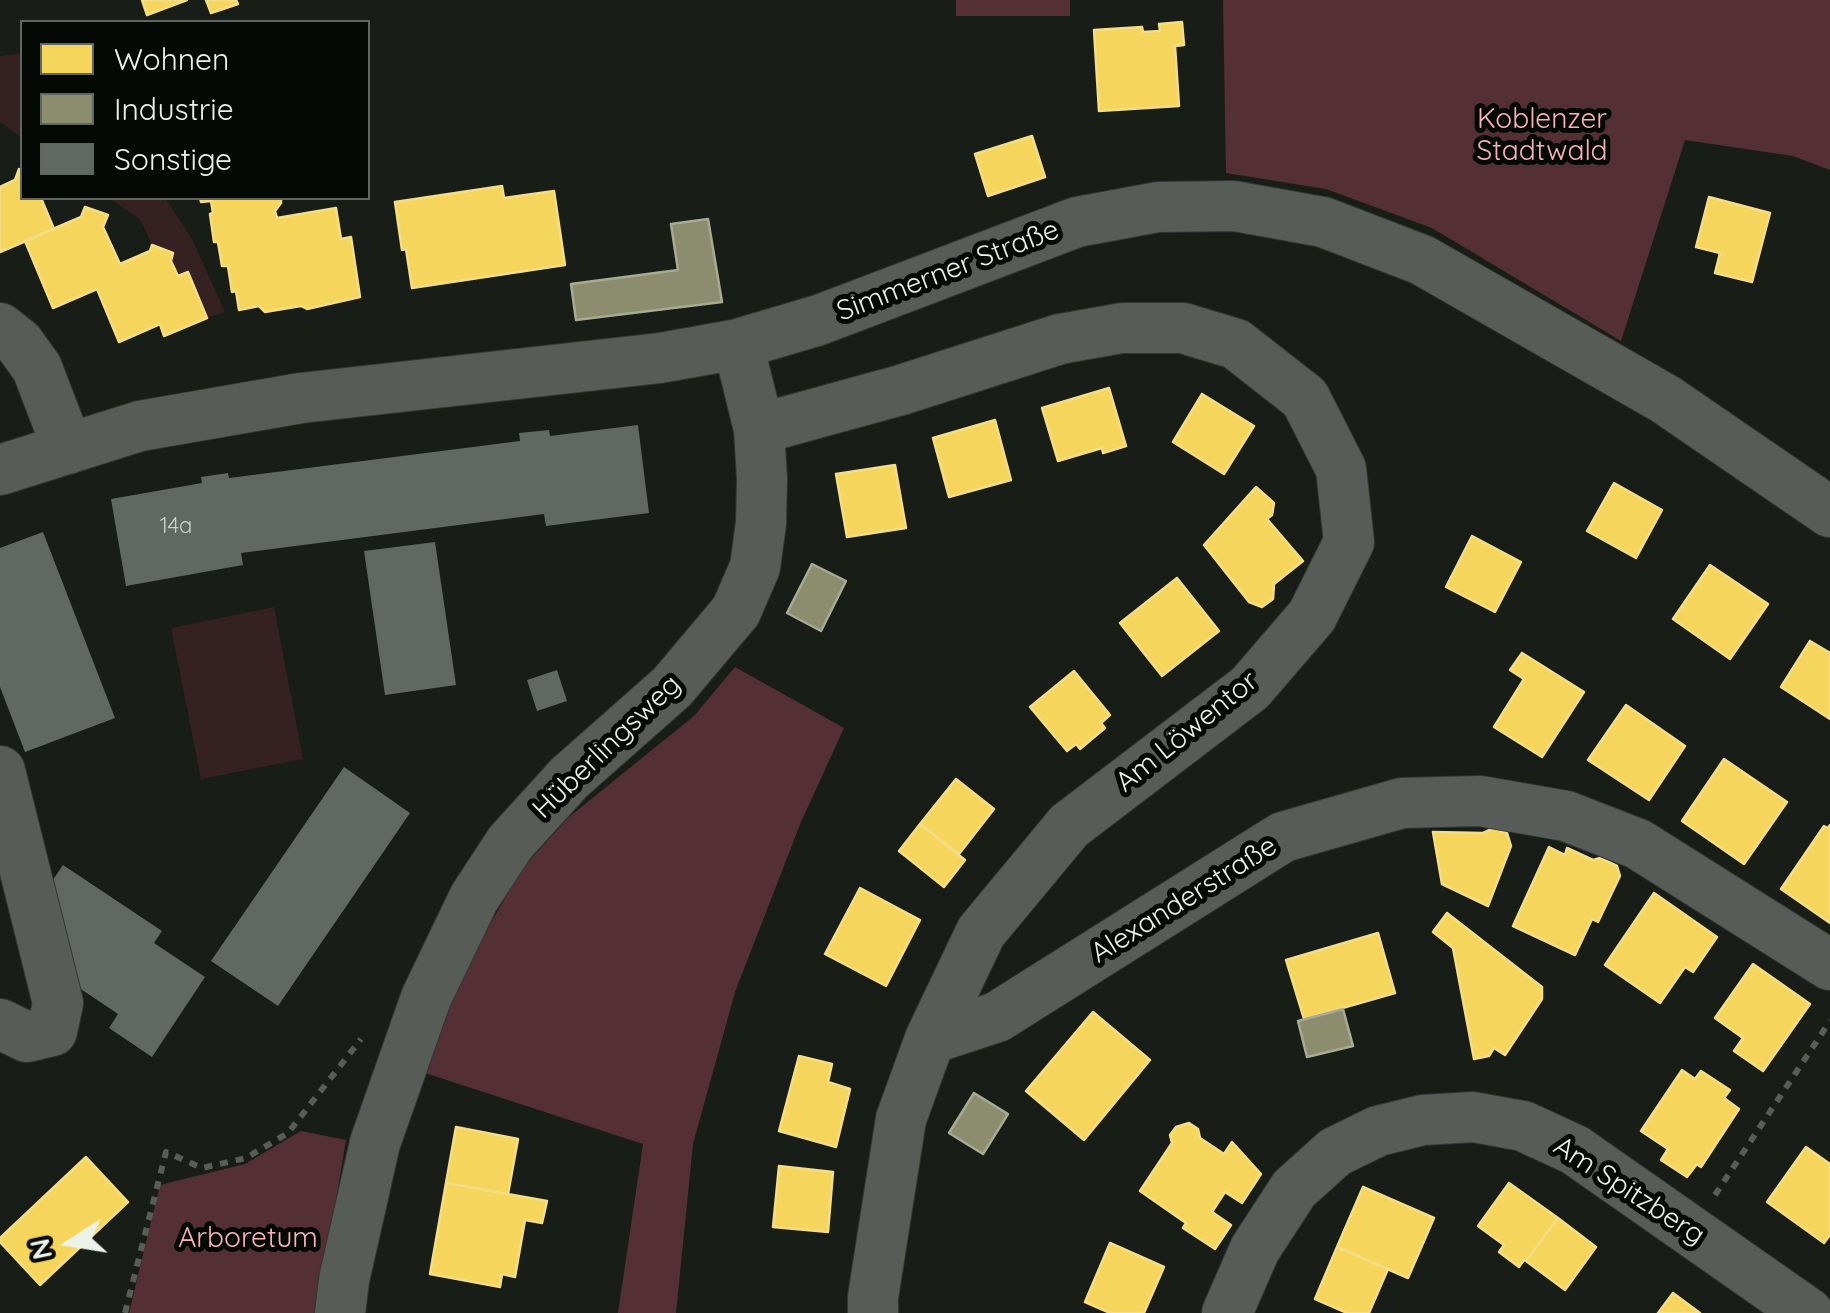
<!DOCTYPE html>
<meta charset="utf-8">
<style>
body{margin:0}
#map{position:relative;width:1830px;height:1313px;overflow:hidden;background:#181e17;font-family:Quicksand,sans-serif}
canvas{display:block}
.legend{position:absolute;left:20px;top:20px;width:350px;height:180px;box-sizing:border-box;background:#050905;border:2px solid #616760;margin:0;padding:12px 18px;list-style:none;font-size:30px;color:#ebf3e9}
.legend li{display:flex;align-items:center;gap:20px;height:50px}
.legend b{width:50px;border:2px solid #616760}
.north{position:absolute;left:20px;top:1193px;width:100px;height:100px;-webkit-text-stroke:8px #050905;paint-order:stroke;rotate:258deg;font-size:28px;font-weight:700;line-height:40px;text-align:center;color:#ebf3e9}
.north::after{content:'';display:block;margin:auto;width:35px;height:45px;background:#ebf3e9;clip-path:polygon(50% 0,100% 100%,50% 72%,0 100%)}
</style>
<div id="map">
<canvas width="1830" height="1313"></canvas>
<ul class="legend">
<li><b style="height:28px;background:#f6d55c"></b>Wohnen</li>
<li><b style="height:28px;background:#8c8c6e"></b>Industrie</li>
<li><b style="height:28px;background:#616761"></b>Sonstige</li>
</ul>
<div class="north">N</div>
</div>
<script>
const ctx = document.querySelector('canvas').getContext('2d');
ctx.lineJoin = 'round';
function fillPath(path, color) { ctx.fillStyle = color; ctx.fill(path, 'evenodd'); }
const poly = rows => new Path2D(rows.map(r => 'M' + r).join(''));
function strokePath(path, color, width, dash) { ctx.strokeStyle = color; ctx.lineWidth = width; ctx.lineCap = dash ? 'butt' : 'round'; ctx.setLineDash(dash || []); ctx.stroke(path); }
function write(font, color, halo, rows, align = 'center') {
  ctx.font = font + ' Quicksand,sans-serif'; ctx.lineWidth = 10; ctx.setLineDash([]); ctx.textBaseline = 'middle'; ctx.strokeStyle = halo; ctx.fillStyle = color; for (const [text, x, y, turn = 0] of rows) {
    ctx.save(); ctx.translate(x, y); ctx.rotate((+turn || 0) * Math.PI / 180); ctx.textAlign = isNaN(turn) ? turn : align; if (halo) ctx.strokeText(text, 0, 0); ctx.fillText(text, 0, 0); ctx.restore();
  }
}
const green = poly([
 [22,53,22,138,0,122,0,56],
 [109,198,165,198,192,239,225,312,207,318,188,272,178,276,171,261,173,253,152,245,140,219],
 [274,607,303,759,201,779,171,628]
]);
const forest = poly([
 [956,0,1070,0,1070,16,956,16],
 [1223,0,1830,0,1830,170,1793,156,1685,140,1621,341,1432,228,1326,189,1226,173],
 [735,667,844,728,801,822,735,992,693,1144,676,1313,618,1313,643,1144,413,1069,476,949,521,870,569,817,694,716],
 [301,1131,346,1140,317,1313,129,1313,160,1185,245,1164]
]);
const homes = poly([
 [142,0,187,0,147,15,142,0],
 [206,0,236,0,238,4,211,13,206,0],
 [1182,22,1184,45,1175,46,1179,106,1099,111,1094,30,1142,27,1143,32,1160,31,1159,24,1182,22],
 [1032,136,1045,177,988,196,975,154,1032,136],
 [19,169,22,171,22,198,41,198,54,229,0,252,0,187,15,180,19,169],
 [502,186,504,198,554,191,565,265,412,288,406,249,402,250,395,202,502,186],
 [1709,197,1770,213,1752,282,1715,273,1720,253,1696,247,1709,197],
 [200,198,281,198,281,203,275,211,277,218,336,208,341,239,351,237,360,297,307,309,301,306,265,312,259,306,239,310,236,291,232,292,228,266,222,266,218,242,214,242,210,214,213,213,211,201,201,202,200,198],
 [85,207,108,215,103,227,120,264,150,251,152,245,173,253,171,261,178,276,188,272,207,318,164,336,160,324,119,342,97,289,53,308,25,241,81,217,85,207],
 [1109,388,1126,446,1103,453,1102,448,1058,461,1042,408,1109,388],
 [1202,394,1254,426,1224,474,1173,442,1202,394],
 [995,420,1011,480,949,497,933,438,995,420],
 [895,465,906,528,847,537,836,474,895,465],
 [1614,483,1662,510,1636,558,1587,531,1614,483],
 [1256,487,1274,503,1272,515,1267,519,1303,561,1274,584,1273,599,1262,607,1249,602,1204,545,1256,487],
 [1472,536,1521,562,1495,612,1446,587,1472,536],
 [1710,565,1768,604,1730,659,1673,619,1710,565],
 [1177,578,1219,631,1162,676,1120,623,1177,578],
 [1810,641,1830,653,1830,719,1781,687,1810,641],
 [1522,653,1584,692,1542,757,1494,727,1524,679,1510,670,1522,653],
 [1074,671,1110,715,1101,723,1105,728,1080,749,1076,744,1067,751,1030,707,1074,671],
 [1626,705,1685,746,1649,800,1588,760,1626,705],
 [1724,759,1787,802,1744,864,1682,821,1724,759],
 [956,779,994,809,959,854,920,824,956,779],
 [920,824,965,860,944,887,899,851,920,824],
 [1830,825,1830,923,1781,889,1824,826,1828,828,1830,825],
 [1494,828,1507,833,1511,846,1488,906,1442,884,1433,832,1483,833,1494,828],
 [1549,847,1565,855,1567,848,1593,860,1600,858,1617,866,1620,876,1598,922,1592,919,1575,955,1513,926,1549,847],
 [860,888,920,920,886,986,825,954,860,888],
 [1654,893,1717,937,1693,972,1685,967,1660,1003,1605,965,1654,893],
 [1447,913,1542,987,1542,999,1505,1055,1494,1048,1489,1056,1474,1059,1453,948,1433,932,1447,913],
 [1378,933,1395,993,1304,1019,1286,960,1378,933],
 [1753,964,1810,1004,1763,1071,1734,1051,1743,1038,1715,1018,1753,964],
 [1093,1012,1150,1060,1084,1140,1026,1091,1093,1012],
 [799,1056,832,1064,828,1082,850,1089,836,1147,779,1131,799,1056],
 [1682,1070,1695,1079,1701,1071,1730,1090,1724,1098,1739,1109,1701,1167,1697,1164,1687,1177,1661,1160,1668,1149,1641,1131,1682,1070],
 [1189,1123,1198,1129,1200,1138,1224,1154,1232,1142,1261,1174,1242,1203,1225,1192,1212,1212,1231,1225,1215,1249,1183,1228,1186,1223,1140,1191,1172,1143,1170,1135,1176,1127,1189,1123],
 [456,1127,518,1139,508,1194,446,1183,456,1127],
 [1806,1147,1830,1164,1830,1235,1824,1243,1767,1202,1806,1147],
 [86,1157,128,1202,40,1285,0,1242,0,1238,86,1157],
 [779,1166,833,1172,828,1232,773,1227,779,1166],
 [446,1183,547,1201,542,1223,525,1220,515,1277,502,1274,500,1287,430,1274,446,1183],
 [1509,1183,1558,1218,1526,1261,1524,1260,1519,1267,1499,1252,1504,1245,1478,1226,1509,1183],
 [1363,1187,1434,1218,1408,1278,1337,1247,1363,1187],
 [1558,1218,1596,1247,1565,1290,1526,1261,1558,1218],
 [1110,1243,1164,1267,1144,1313,1110,1313,1085,1302,1110,1243],
 [1337,1247,1388,1269,1369,1313,1347,1313,1315,1299,1337,1247],
 [1673,1293,1700,1313,1658,1313,1673,1293]
]);
const industry = poly([
 [708,219,722,302,576,320,571,284,678,270,671,224,708,219],
 [812,564,846,581,821,631,787,613,812,564],
 [1343,1009,1353,1046,1307,1057,1298,1021,1343,1009],
 [974,1093,1008,1114,983,1154,949,1133,974,1093]
]);
const building = poly([
 [638,425,649,513,546,526,544,514,241,553,243,565,126,586,111,499,202,483,201,477,228,473,229,478,520,441,519,433,549,430,550,436],
 [43,532,115,718,25,752,0,687,0,548],
 [435,542,456,685,385,695,364,551],
 [557,670,567,701,537,711,527,680],
 [344,767,410,813,278,1006,211,961],
 [63,865,162,931,154,943,205,977,152,1057,109,1028,118,1014,57,973,42,896]
]);
const path = poly([
 [1715,1195,1830,1021],
 [125,1313,166,1152,202,1168,246,1158,288,1133,361,1039]
]);
const minor = poly([
 [0,328,19,343,37,368,68,449],
 [759,429,901,390,1060,339,1122,328,1183,328,1236,344,1305,398,1341,469,1349,542,1312,616,1250,688,1069,826,981,932,930,1039,901,1119,873,1297,873,1313],
 [0,470,140,426,301,398,660,358,738,344,819,320,1077,222,1158,207,1234,206,1323,222,1422,260,1665,399,1830,512],
 [0,771,58,1003,52,1031,27,1037,0,1024],
 [930,1039,997,1017,1283,837,1402,803,1480,801,1566,816,1638,844,1830,965],
 [340,1313,344,1280,375,1143,426,998,474,898,510,843,569,778,672,687,736,611,755,567,761,523,762,479,759,429,738,344],
 [1227,1313,1255,1249,1294,1189,1335,1152,1378,1131,1423,1120,1473,1117,1523,1126,1575,1150,1808,1313]
]);
const numberNames = [
 ["14a",176,526]
];
const parkNames = [
 ["Koblenzer",1542,120],
 ["Stadtwald",1542,152],
 ["Arboretum",248,1239]
];
const streetNames = [
 ["Simmerner Straße",948,271,-21],
 ["Am Löwentor",1187,732,-39],
 ["Hüberlingsweg",607,747,-44],
 ["Alexanderstraße",1184,900,-32],
 ["Am Spitzberg",1629,1191,33]
];
fillPath(green, '#352022');
fillPath(forest, '#543036');
fillPath(homes, '#f6d55c');
strokePath(homes, '#f3de86', 2.5);
fillPath(industry, '#8c8c6e');
strokePath(industry, '#a8ab93', 2.5);
fillPath(building, '#616761');
strokePath(minor, '#323731', 52);
strokePath(path, '#595d58', 6, [8, 8]);
strokePath(minor, '#585c58', 50);
write('22px', '#c8d0c7', null, numberNames);
write('28px', '#fcb0bc', '#050905', parkNames);
write('28px', '#ebf3e9', '#050905', streetNames);
</script>
